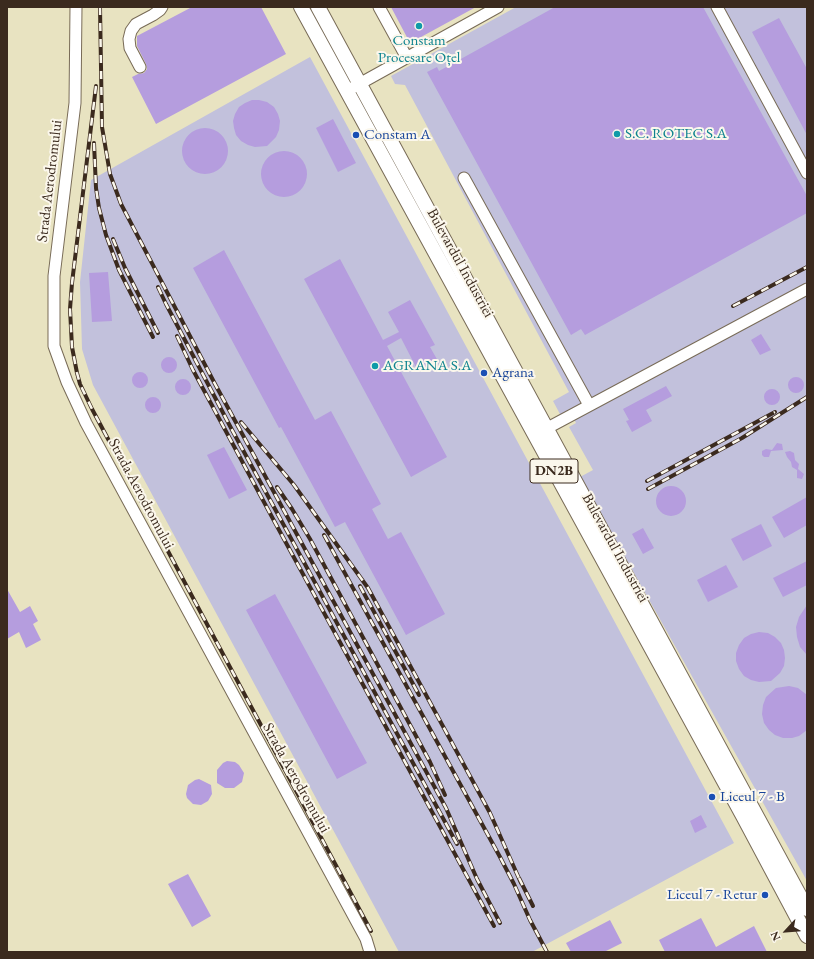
<!DOCTYPE html>
<meta charset="utf-8">
<style>
body{margin:0}
#map{position:relative;width:814px;height:959px;overflow:hidden;background:#e8e3c1;font-family:"EB Garamond",serif}
canvas{display:block}
.frame{position:absolute;inset:0;border:8px solid #3b2a1e;pointer-events:none}
.north{position:absolute;left:766px;top:911px;width:40px;height:40px;-webkit-text-stroke:3px #fbf7ec;paint-order:stroke;rotate:244deg;font-size:11px;font-weight:700;line-height:16px;text-align:center;color:#3b2a1e}
.north::after{content:'';display:block;margin:auto;width:14px;height:18px;background:#3b2a1e;clip-path:polygon(50% 0,100% 100%,50% 72%,0 100%)}
</style>
<div id="map">
<canvas width="814" height="959"></canvas>
<div class="frame"></div>
<div class="north">N</div>
</div>
<script>
const ctx = document.querySelector('canvas').getContext('2d');
ctx.lineJoin = 'round';
function fillPath(path, color) { ctx.fillStyle = color; ctx.fill(path, 'evenodd'); }
const poly = rows => new Path2D(rows.map(r => 'M' + r).join(''));
function strokePath(path, color, width, dash) { ctx.strokeStyle = color; ctx.lineWidth = width; ctx.lineCap = dash ? 'butt' : 'round'; ctx.setLineDash(dash || []); ctx.stroke(path); }
function write(font, color, halo, rows, align = 'center') {
  ctx.font = font + ' "EB Garamond",serif'; ctx.lineWidth = 4; ctx.setLineDash([]); ctx.textBaseline = 'middle'; ctx.strokeStyle = halo; ctx.fillStyle = color; for (const [text, x, y, turn = 0] of rows) {
    ctx.save(); ctx.translate(x, y); ctx.rotate((+turn || 0) * Math.PI / 180); ctx.textAlign = isNaN(turn) ? turn : align; if (halo) ctx.strokeText(text, 0, 0); ctx.fillText(text, 0, 0); ctx.restore();
  }
}
const industrial = poly([
 [516,7,807,7,807,881,580,477,593,470,569,427,576,423,570,411,561,416,553,401,569,392,405,85,395,84,391,76],
 [310,57,734,843,532,952,399,952,93,385,82,349,80,282,91,180]
]);
const building = poly([
 [192,7,261,7,286,54,156,124,132,77,138,74,144,73,147,69,146,64,137,46,137,36],
 [391,7,476,7,410,43],
 [555,7,703,7,807,196,807,213,585,335,581,329,571,335,427,72,437,67,439,71],
 [779,18,807,69,807,135,752,32],
 [252,100,259,100,267,102,274,107,278,114,280,121,279,130,276,137,267,146,255,147,248,145,241,141,236,135,234,128,233,121,235,114,239,107,245,103],
 [333,119,356,163,338,172,316,128],
 '182 151a23 23 0 1 1 46 0a23 23 0 1 1-46 0Z',
 '261 174a23 23 0 1 1 46 0a23 23 0 1 1-46 0Z',
 [224,250,315,420,331,411,381,504,372,509,388,539,401,532,445,614,406,635,345,522,335,527,281,427,279,428,193,268],
 [340,259,383,340,399,332,388,312,410,300,435,345,430,347,438,361,418,371,401,338,387,346,447,457,411,477,304,279],
 [108,272,112,321,92,322,89,273],
 [761,334,771,350,760,355,751,340],
 '161 365a8 8 0 1 1 16 0a8 8 0 1 1-16 0Z',
 '132 380a8 8 0 1 1 16 0a8 8 0 1 1-16 0Z',
 '788 385a8 8 0 1 1 16 0a8 8 0 1 1-16 0Z',
 '175 387a8 8 0 1 1 16 0a8 8 0 1 1-16 0Z',
 [666,386,672,396,646,410,652,421,632,432,626,421,629,420,623,409],
 '764 397a8 8 0 1 1 16 0a8 8 0 1 1-16 0Z',
 '145 405a8 8 0 1 1 16 0a8 8 0 1 1-16 0Z',
 [777,443,782,444,783,450,771,451,769,457,764,457,762,455,762,451,766,449,772,450],
 [224,447,247,490,229,499,207,455],
 [790,451,794,453,795,460,799,464,798,469,804,474,802,479,797,478,797,470,792,467,791,462,787,457,785,452],
 '656 501a15 15 0 1 1 30 0a15 15 0 1 1-30 0Z',
 [807,497,807,525,784,538,772,517],
 [761,524,772,546,743,561,731,539],
 [643,528,654,548,643,554,632,534],
 [807,561,807,585,783,597,773,578],
 [726,565,738,587,708,602,697,580],
 [7,589,20,612,30,606,38,621,33,624,41,640,26,648,19,632,7,639],
 [275,594,367,763,337,779,246,610],
 [807,605,807,655,800,647,797,637,796,627,799,617],
 [759,632,768,633,775,637,781,643,784,650,785,658,784,666,780,673,771,681,759,682,751,680,744,676,739,669,736,661,736,653,739,645,744,638,751,634],
 [789,686,798,688,807,695,807,730,799,736,792,738,783,738,775,735,769,730,764,723,762,714,763,705,766,697,776,688],
 [227,761,235,762,239,765,244,773,242,782,234,788,225,788,217,783,217,770,223,763],
 [199,779,211,785,212,794,208,801,201,805,193,804,187,798,186,794,188,785,195,780],
 [701,815,707,827,695,833,690,821],
 [188,874,211,916,192,927,168,884],
 [701,918,716,947,754,926,767,952,665,952,659,940],
 [610,920,622,943,604,952,571,952,566,943]
]);
const minor = poly([
 [76,7,75,103,54,276,54,346,67,382,86,423,366,939,370,952],
 [379,7,407,58],
 [717,7,807,173],
 [140,67,130,48,129,39,131,31,136,24,153,15,160,10,162,7],
 [352,88,498,7],
 [464,178,589,405],
 [540,432,807,289]
]);
const major = poly([
 [301,7,743,816,807,936],
 [318,7,807,909]
]);
const rail = poly([
 [100,7,102,127,110,174,121,204,215,384,446,808,477,879,500,923],
 [96,86,72,283,70,309,72,347,77,373,80,384,92,409,371,931],
 [94,143,96,188,99,208,106,235,119,270,153,337],
 [113,239,125,268,158,333],
 [158,287,166,304,231,428,457,844],
 [733,306,807,267],
 [177,336,193,370,272,517,494,926],
 [241,422,294,485,368,588,490,813,521,883],
 [647,481,775,412],
 [277,487,292,509,310,539,430,762,445,795],
 [648,489,742,438,807,397],
 [324,535,500,857,514,884,530,920,547,952],
 [360,586,419,695],
 [519,878,533,906]
]);
const markers = [
 [419,26,4,"#0f9aa8"],
 [617,134,4,"#0f9aa8"],
 [356,135,4,"#1a4fb4"],
 [375,366,4,"#0f9aa8"],
 [484,373,4,"#1a4fb4"],
 [712,797,4,"#1a4fb4"],
 [765,895,4,"#1a4fb4"]
];
const shields = [
 [554,471,48]
];
const shieldNames = [
 ["DN2B",554,471]
];
const cultureNames = [
 ["Constam",419,41,"center"],
 ["Procesare Oțel",419,58,"center"],
 ["S.C. ROTEC S.A",625,134],
 ["AGRANA S.A",383,366]
];
const transitNames = [
 ["Constam A",364,135],
 ["Agrana",492,373],
 ["Liceul 7 - B",720,797],
 ["Liceul 7 - Retur",757,895,"right"]
];
const streetNames = [
 ["Strada Aerodromului",50,181,-83],
 ["Bulevardul Industriei",460,263,61],
 ["Strada Aerodromului",141,494,62],
 ["Bulevardul Industriei",615,548,61],
 ["Strada Aerodromului",296,778,61]
];
fillPath(industrial, '#c2c1dc');
fillPath(building, '#b59dde');
strokePath(minor, '#786b57', 13);
strokePath(major, '#786b57', 16);
strokePath(minor, '#fff', 11);
strokePath(major, '#fff', 14);
strokePath(rail, '#3b2a1e', 4);
strokePath(rail, '#fbf7ec', 2.5, [8]);
for (const [x, y, r, color] of markers) { const dot = new Path2D(); dot.arc(x, y, r, 0, 2 * Math.PI); ctx.fillStyle = color; ctx.fill(dot); strokePath(dot, '#fbf7ec', 1.5); }
for (const [x, y, w] of shields) { const box = new Path2D(); box.roundRect(x - w / 2, y - 12, w, 24, 3); ctx.fillStyle = '#fbf7ec'; ctx.fill(box); strokePath(box, '#3b2a1e', 1); }
write('bold 14px', '#3b2a1e', null, shieldNames);
write('15px', '#0d838f', '#fbf7ec', cultureNames, 'left');
write('15px', '#164399', '#fbf7ec', transitNames, 'left');
write('15px', '#3b2a1e', '#fbf7ec', streetNames);
</script>
